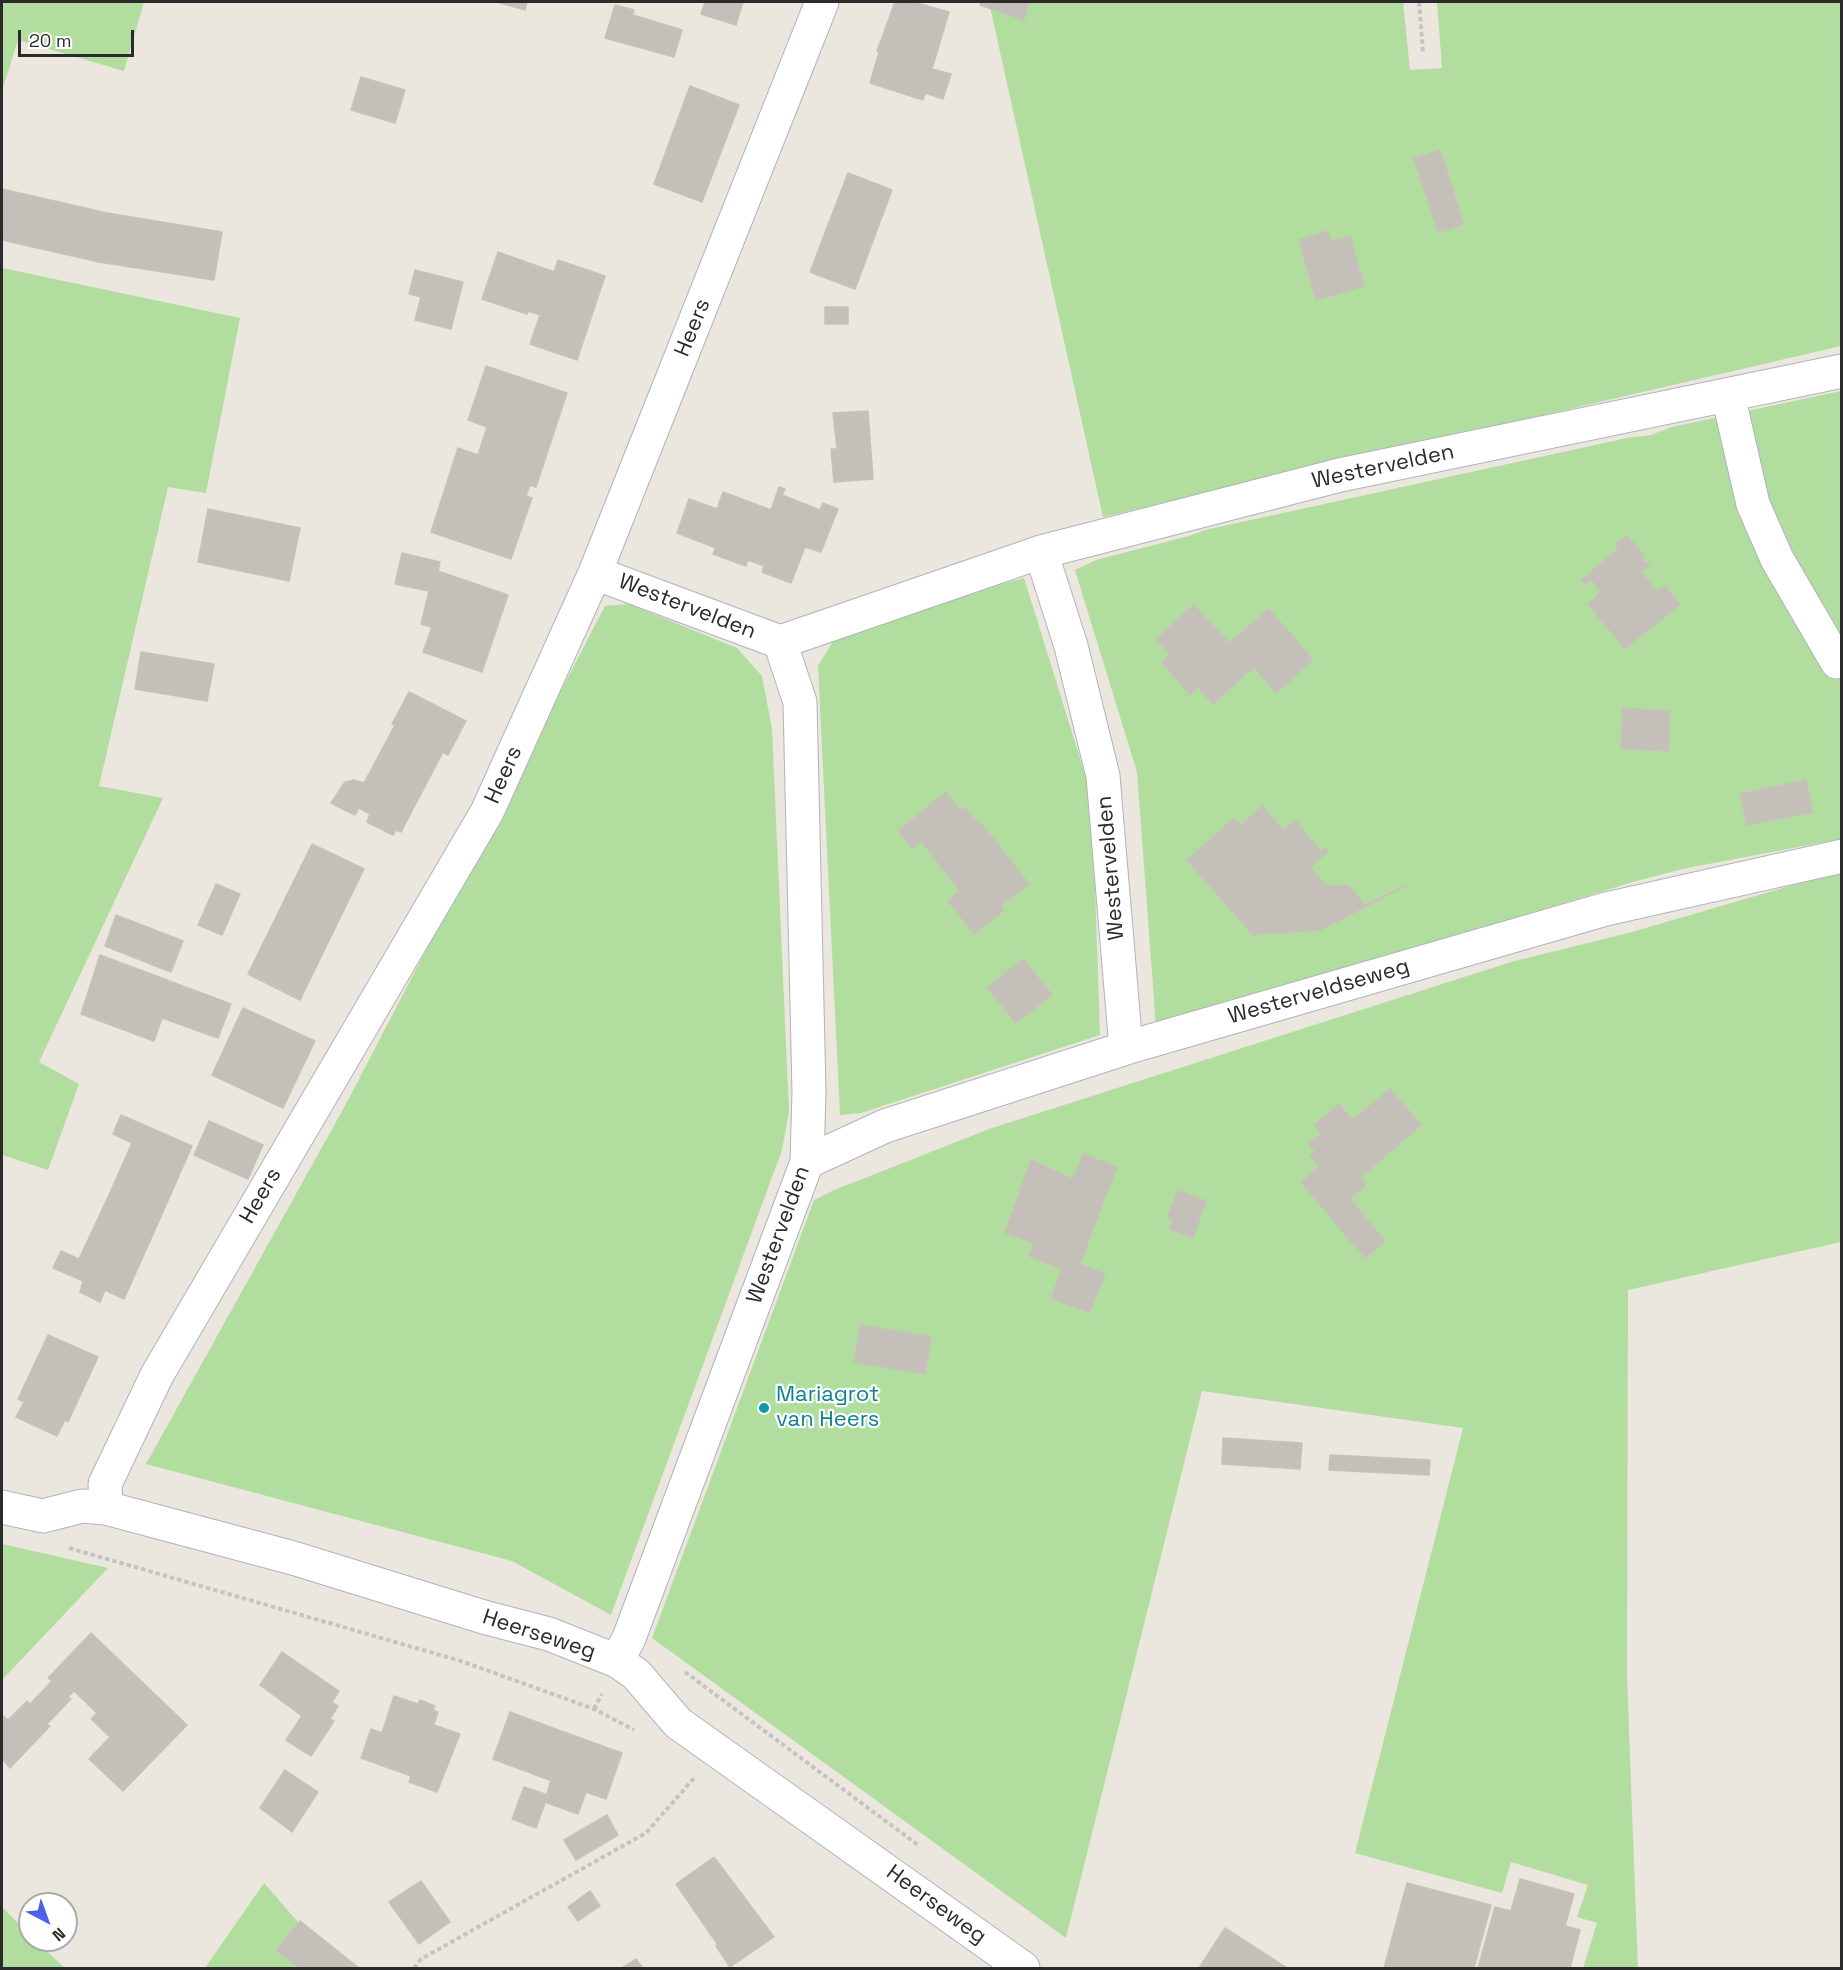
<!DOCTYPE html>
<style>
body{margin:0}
#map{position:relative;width:1843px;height:1970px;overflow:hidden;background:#ebe6de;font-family:"Space Grotesk",sans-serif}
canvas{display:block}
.frame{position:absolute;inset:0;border:3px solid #2b2b2b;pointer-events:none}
.north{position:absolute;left:18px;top:1892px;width:60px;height:60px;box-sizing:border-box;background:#fff;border:2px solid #aaa;border-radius:50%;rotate:139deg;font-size:16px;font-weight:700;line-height:24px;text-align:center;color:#2b2b2b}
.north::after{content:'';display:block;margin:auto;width:21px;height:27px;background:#4a61ec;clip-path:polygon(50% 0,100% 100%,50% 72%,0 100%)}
.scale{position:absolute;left:18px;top:30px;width:116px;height:27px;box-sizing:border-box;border:3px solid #2b2b2b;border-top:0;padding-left:8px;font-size:18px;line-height:21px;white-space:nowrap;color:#2b2b2b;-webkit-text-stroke:4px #fff;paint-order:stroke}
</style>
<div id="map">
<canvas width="1843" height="1970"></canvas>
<div class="frame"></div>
<div class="north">N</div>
<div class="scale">20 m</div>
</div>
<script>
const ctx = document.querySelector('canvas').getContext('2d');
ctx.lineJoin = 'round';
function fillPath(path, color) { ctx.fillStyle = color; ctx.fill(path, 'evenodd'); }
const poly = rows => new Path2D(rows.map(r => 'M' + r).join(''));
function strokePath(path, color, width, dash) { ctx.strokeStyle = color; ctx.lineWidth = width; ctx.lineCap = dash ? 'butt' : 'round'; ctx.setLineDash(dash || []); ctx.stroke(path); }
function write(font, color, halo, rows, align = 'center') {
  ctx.font = font + ' "Space Grotesk",sans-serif'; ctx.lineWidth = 4.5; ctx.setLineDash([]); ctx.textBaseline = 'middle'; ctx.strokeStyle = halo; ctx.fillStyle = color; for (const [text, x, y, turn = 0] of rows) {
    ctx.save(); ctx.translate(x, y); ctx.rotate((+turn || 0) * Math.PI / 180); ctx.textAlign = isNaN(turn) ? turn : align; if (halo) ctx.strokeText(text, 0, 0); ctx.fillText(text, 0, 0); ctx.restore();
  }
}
const green = poly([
 [2,2,144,2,124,71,18,40,2,91],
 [989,2,1403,2,1410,70,1442,68,1437,2,1841,2,1841,346,1103,517],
 [2,268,240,318,206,493,168,487,99,786,163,798,39,1062,79,1084,48,1170,2,1155],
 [1841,391,1841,839,1682,869,1633,882,1156,1027,1137,772,1075,570,1096,560,1189,536,1205,530,1627,438,1651,435,1672,427],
 [1024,578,1092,797,1100,1035,861,1113,840,1115,818,666,841,628],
 [629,604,737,648,762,676,772,729,789,1111,782,1150,611,1615,512,1561,146,1464,346,1104,605,606],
 [1841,871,1841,1242,1628,1290,1627,1677,1638,1968,1583,1968,1597,1923,1577,1917,1588,1885,1511,1862,1502,1893,1355,1853,1463,1428,1202,1391,1066,1938,652,1638,814,1200,832,1191,989,1129,1511,962,1632,932],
 [2,1544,108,1568,2,1680],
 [264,1883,338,1968,205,1968],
 [2,1907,30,1935,30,1940,35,1940,65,1968,2,1968]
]);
const building = poly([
 [497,2,527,2,525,10,497,2],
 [705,2,743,2,736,25,701,14,705,2],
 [895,2,913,2,949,12,932,69,951,74,943,99,925,93,923,100,870,83,879,52,877,51,895,2],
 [981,2,1029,2,1024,20,980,5,981,2],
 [615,5,634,10,633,15,682,30,674,57,605,38,615,5],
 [361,77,405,90,395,123,351,110,361,77],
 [690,86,739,105,702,202,654,184,690,86],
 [1440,150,1464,224,1438,233,1414,158,1440,150],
 [848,173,892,190,855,289,810,272,848,173],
 [2,189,107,213,222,232,214,280,99,262,2,240,2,189],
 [1328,231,1331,241,1350,236,1364,286,1316,300,1299,240,1328,231],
 [498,252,554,272,558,260,605,276,577,360,530,344,540,315,528,311,527,314,482,299,498,252],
 [415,270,463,282,451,329,415,320,421,297,409,294,415,270],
 [825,307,848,307,848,324,825,324,825,307],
 [486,366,567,393,536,487,530,485,526,496,532,498,511,559,431,532,458,448,478,455,487,427,468,420,486,366],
 [868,411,873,479,834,482,831,449,837,449,833,413,868,411],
 [779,487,785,489,782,495,820,510,823,503,838,509,821,552,805,547,791,583,762,572,764,566,748,560,746,566,713,554,716,548,677,533,689,499,717,509,723,492,771,510,779,487],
 [208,509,300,528,289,581,198,562,208,509],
 [1627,535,1644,556,1642,560,1650,565,1641,572,1658,592,1665,586,1680,604,1625,649,1588,604,1601,592,1591,579,1585,584,1581,580,1618,549,1616,544,1627,535],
 [402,553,440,562,438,571,508,595,482,672,423,652,432,627,421,624,429,591,395,584,402,553],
 [1194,605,1229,643,1269,609,1313,660,1276,693,1254,667,1213,704,1198,687,1190,695,1162,662,1170,655,1156,639,1194,605],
 [141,652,214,664,207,701,135,689,141,652],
 [409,692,466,721,448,755,443,752,401,832,396,830,393,835,367,822,370,814,359,808,355,815,331,803,345,782,354,780,364,783,395,725,392,724,409,692],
 [1623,708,1670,711,1668,751,1621,749,1623,708],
 [1806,780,1813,812,1747,825,1740,794,1806,780],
 [946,792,960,810,965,807,980,826,982,824,1029,884,1000,906,1004,910,974,934,948,901,960,891,921,841,912,848,898,831,946,792],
 [1262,806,1283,830,1295,820,1321,852,1326,848,1328,851,1310,867,1327,886,1348,885,1365,905,1406,886,1320,930,1253,935,1187,860,1234,818,1241,825,1262,806],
 [312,844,364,869,300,1000,248,974,312,844],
 [216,884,240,894,222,935,198,925,216,884],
 [116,915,183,941,171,972,105,946,116,915],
 [100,955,231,1004,218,1038,162,1018,154,1041,81,1014,100,955],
 [1023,959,1052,995,1016,1023,987,987,1023,959],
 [243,1008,315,1041,283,1108,212,1075,243,1008],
 [1390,1089,1421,1125,1360,1178,1366,1185,1350,1199,1385,1241,1365,1258,1301,1182,1319,1167,1310,1156,1315,1152,1309,1144,1321,1134,1314,1125,1339,1104,1352,1120,1390,1089],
 [121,1115,192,1146,159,1221,108,1197,132,1143,113,1134,121,1115],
 [209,1121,263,1145,248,1179,194,1155,209,1121],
 [1083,1154,1117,1167,1080,1264,1105,1274,1090,1313,1051,1298,1062,1269,1029,1256,1034,1243,1005,1233,1031,1160,1073,1179,1083,1154],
 [1178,1191,1206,1201,1193,1238,1170,1229,1173,1220,1167,1218,1178,1191],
 [108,1197,159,1221,124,1299,105,1290,100,1302,80,1292,83,1281,53,1268,61,1251,79,1259,108,1197],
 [860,1325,931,1337,925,1374,854,1362,860,1325],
 [48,1335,98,1357,68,1422,65,1420,57,1436,16,1417,24,1402,18,1399,48,1335],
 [1223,1438,1302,1443,1300,1469,1222,1464,1223,1438],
 [1330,1455,1430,1460,1429,1475,1329,1470,1330,1455],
 [91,1633,187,1725,123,1791,89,1759,110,1737,91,1719,97,1713,74,1691,68,1697,71,1699,47,1724,50,1726,10,1768,2,1759,2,1715,8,1720,27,1701,30,1704,52,1681,48,1678,91,1633],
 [282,1652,339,1691,332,1702,338,1706,330,1719,334,1721,311,1756,286,1740,302,1716,260,1685,282,1652],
 [394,1696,418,1704,420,1700,435,1706,433,1710,438,1712,434,1725,460,1734,437,1792,409,1782,411,1776,361,1758,371,1729,382,1733,394,1696],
 [510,1712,561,1731,549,1766,554,1768,551,1779,552,1781,493,1759,510,1712],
 [561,1731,622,1753,606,1799,586,1792,578,1814,545,1802,554,1768,549,1766,561,1731],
 [285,1770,318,1792,292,1832,260,1808,285,1770],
 [524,1787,548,1795,536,1828,512,1819,524,1787],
 [607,1815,618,1835,576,1860,564,1840,607,1815],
 [714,1857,774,1937,730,1967,716,1946,718,1945,676,1884,714,1857],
 [1520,1879,1574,1894,1565,1926,1580,1930,1570,1968,1478,1968,1495,1907,1511,1911,1520,1879],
 [421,1881,450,1922,419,1944,389,1902,421,1881],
 [1407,1883,1491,1905,1474,1968,1384,1968,1407,1883],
 [590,1891,600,1906,578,1921,568,1907,590,1891],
 [300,1921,359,1968,299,1968,276,1950,300,1921],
 [1225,1928,1287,1968,1199,1968,1225,1928],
 [636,1959,643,1968,622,1968,636,1959]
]);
const path = poly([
 [1419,2,1423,52],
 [69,1548,461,1661,594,1709,634,1730],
 [685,1672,918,1845],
 [594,1709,602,1694],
 [414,1968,421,1959,646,1833,695,1777]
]);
const minor = poly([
 [1728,395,1753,504,1777,559,1837,662],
 [1041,552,1071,646,1103,776,1126,1048],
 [595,573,780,642,1041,552,1340,475,1842,371],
 [807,1162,885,1126,1126,1048,1606,909,1842,856],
 [106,1508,105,1484,157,1375,487,812,595,573,822,2],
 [617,1661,629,1638,807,1162,809,1092,800,702,780,642]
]);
const tertiary = poly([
 [2,1507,43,1516,82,1506,106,1508,293,1558,487,1618,549,1634,617,1661,636,1674,678,1723,1023,1968]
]);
const markers = [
 [764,1408,6,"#0f9aa8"]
];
const streetNames = [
 ["Heers",693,328,-68],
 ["Westervelden",1383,467,-12],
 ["Westervelden",687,607,21],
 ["Heers",504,775,-66],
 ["Westervelden",1111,868,-95],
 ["Westerveldseweg",1319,992,-16],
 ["Heers",261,1196,-60],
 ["Westervelden",779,1235,-70],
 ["Heerseweg",539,1635,18],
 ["Heerseweg",936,1905,36]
];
const cultureNames = [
 ["Mariagrot",776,1395],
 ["van Heers",776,1420]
];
fillPath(green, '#b1de9e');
fillPath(building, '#c4c0b9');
strokePath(building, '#c7c2b7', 1.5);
strokePath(minor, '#b1b3bd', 35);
strokePath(tertiary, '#b1b3bd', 35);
strokePath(path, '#c4c4c4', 4, [4.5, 3]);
strokePath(minor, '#fff', 33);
strokePath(tertiary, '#fff', 33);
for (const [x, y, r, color] of markers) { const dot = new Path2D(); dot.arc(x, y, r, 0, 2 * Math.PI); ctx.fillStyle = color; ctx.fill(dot); strokePath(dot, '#fff', 2); }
write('22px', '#2b2b2b', '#fff', streetNames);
write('22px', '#0d838f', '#fff', cultureNames, 'left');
</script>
